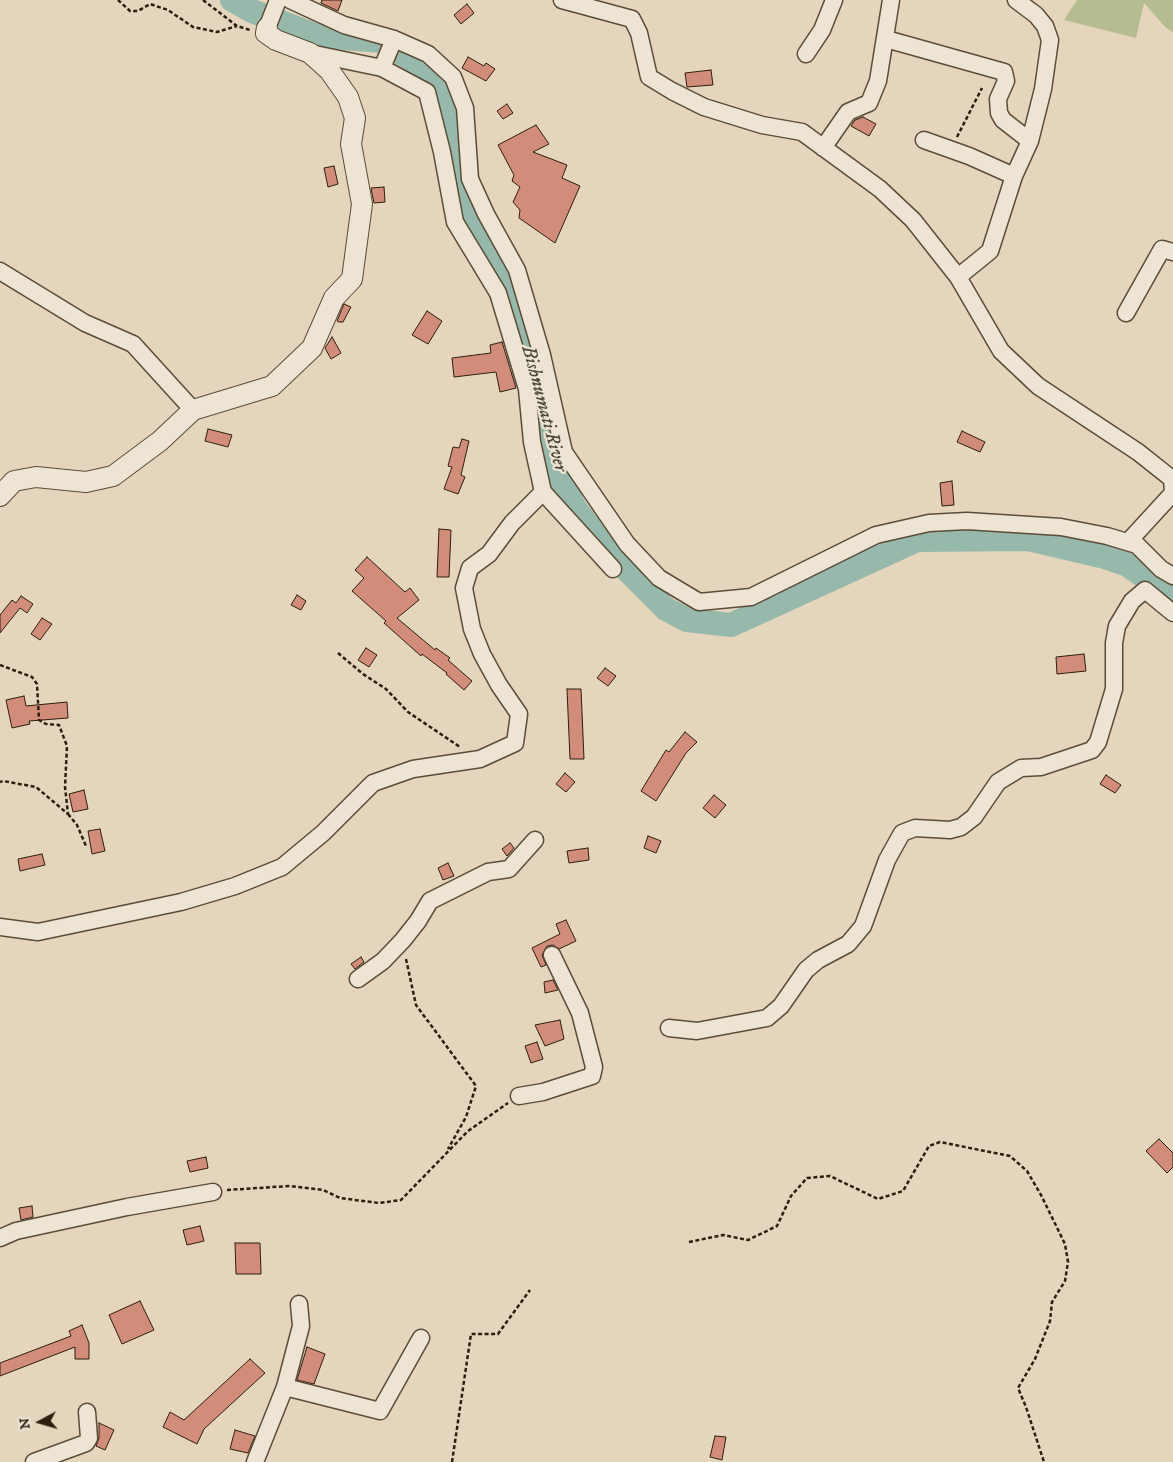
<!DOCTYPE html>
<style>
body{margin:0}
#map{position:relative;width:1173px;height:1462px;overflow:hidden;background:#e4d5bc;font-family:"IM FELL DW Pica",serif}
canvas{display:block}
.north{position:absolute;left:15px;top:1397px;width:50px;height:50px;-webkit-text-stroke:4px #ede4d3;paint-order:stroke;rotate:264deg;font-size:14px;font-weight:700;line-height:20px;text-align:center;color:#2d1e0d}
.north::after{content:'';display:block;margin:auto;width:18px;height:22px;background:#2d1e0d;clip-path:polygon(50% 0,100% 100%,50% 72%,0 100%)}
</style>
<div id="map">
<canvas width="1173" height="1462"></canvas>
<div class="north">N</div>
</div>
<script>
const ctx = document.querySelector('canvas').getContext('2d');
ctx.lineJoin = 'round';
function fillPath(path, color) { ctx.fillStyle = color; ctx.fill(path, 'evenodd'); }
const poly = rows => new Path2D(rows.map(r => 'M' + r).join(''));
function strokePath(path, color, width, dash) { ctx.strokeStyle = color; ctx.lineWidth = width; ctx.lineCap = dash ? 'butt' : 'round'; ctx.setLineDash(dash || []); ctx.stroke(path); }
function write(font, color, halo, rows, align = 'center') {
  ctx.font = font + ' "IM FELL DW Pica",serif'; ctx.lineWidth = 4.5; ctx.setLineDash([]); ctx.textBaseline = 'middle'; ctx.strokeStyle = halo; ctx.fillStyle = color; for (const [text, x, y, turn = 0] of rows) {
    ctx.save(); ctx.translate(x, y); ctx.rotate((+turn || 0) * Math.PI / 180); ctx.textAlign = isNaN(turn) ? turn : align; if (halo) ctx.strokeText(text, 0, 0); ctx.fillText(text, 0, 0); ctx.restore();
  }
}
const green = poly([
 [1077,0,1173,0,1173,32,1166,28,1144,3,1136,38,1064,20]
]);
const river = poly([
 [232,0,252,11,317,36,382,41,425,68,439,93,468,214,484,254,516,309,541,393,555,468,575,508,610,553,666,609,687,620,731,625,917,540,1028,539,1105,557,1126,564,1173,597]
]);
const building = poly([
 [322,0,342,0,338,11,321,3,322,0],
 [467,4,474,13,461,24,454,15,467,4],
 [468,57,484,66,486,63,495,69,486,81,462,68,468,57],
 [711,70,713,85,687,87,685,73,711,70],
 [507,104,513,113,503,119,497,111,507,104],
 [863,117,876,124,869,136,851,126,855,120,863,117],
 [536,125,549,144,533,152,567,165,562,178,580,186,555,243,519,218,520,210,513,202,520,187,512,181,514,175,498,145,536,125],
 [334,166,338,184,328,187,324,168,334,166],
 [384,187,385,202,374,203,371,188,384,187],
 [344,304,351,307,343,322,339,322,337,321,344,304],
 [427,311,442,321,428,344,412,335,427,311],
 [332,337,341,353,331,359,325,348,332,337],
 [502,342,516,388,500,392,496,372,454,377,452,358,491,353,490,345,502,342],
 [208,429,232,435,228,447,205,441,208,429],
 [962,431,985,442,980,452,957,442,962,431],
 [462,439,469,441,461,475,465,477,458,494,444,489,452,467,448,466,453,447,459,448,462,439],
 [952,481,954,505,942,506,940,483,952,481],
 [439,529,451,530,449,577,437,577,439,529],
 [367,557,405,592,410,588,419,600,397,618,435,650,436,648,450,658,448,660,472,681,464,690,446,674,447,673,422,654,421,656,384,623,386,621,352,591,364,578,355,570,367,557],
 [297,595,306,601,301,610,291,605,297,595],
 [21,596,33,604,27,613,20,608,0,633,0,615,12,600,16,603,21,596],
 [42,618,52,624,40,640,31,634,42,618],
 [366,648,377,655,369,667,358,660,366,648],
 [1084,654,1086,671,1057,674,1056,657,1084,654],
 [605,668,616,676,608,686,597,678,605,668],
 [567,689,581,689,584,759,570,759,567,689],
 [24,696,26,706,67,702,68,718,29,721,30,724,12,728,6,700,24,696],
 [685,732,697,742,686,753,656,801,641,791,666,750,669,752,685,732],
 [565,773,575,782,566,792,556,784,565,773],
 [1106,775,1121,785,1115,793,1100,784,1106,775],
 [84,790,88,809,73,812,69,794,84,790],
 [714,795,726,805,715,818,703,808,714,795],
 [100,829,105,851,92,854,88,831,100,829],
 [648,836,661,841,656,853,644,848,648,836],
 [510,843,514,848,507,856,502,849,510,843],
 [588,848,589,860,569,863,567,851,588,848],
 [42,854,45,865,20,871,18,859,42,854],
 [448,863,454,876,443,880,438,868,448,863],
 [566,920,576,941,559,949,553,945,547,946,542,955,546,965,541,967,532,948,560,934,556,924,566,920],
 [361,957,364,962,355,969,351,964,361,957],
 [553,980,558,990,545,993,544,982,553,980],
 [560,1020,564,1039,545,1046,535,1025,560,1020],
 [537,1042,543,1059,531,1063,525,1046,537,1042],
 [1159,1139,1173,1153,1173,1167,1167,1173,1146,1151,1159,1139],
 [206,1157,208,1168,190,1172,187,1161,206,1157],
 [32,1206,33,1217,21,1220,19,1208,32,1206],
 [200,1226,204,1241,187,1245,183,1230,200,1226],
 [235,1243,260,1243,261,1274,236,1274,235,1243],
 [140,1301,154,1330,122,1344,109,1315,140,1301],
 [82,1325,89,1343,89,1359,75,1359,75,1347,0,1376,0,1363,71,1336,69,1331,82,1325],
 [307,1347,325,1354,314,1384,297,1380,307,1347],
 [250,1359,265,1373,204,1429,197,1444,163,1427,170,1412,184,1420,250,1359],
 [99,1423,114,1430,105,1450,96,1446,99,1438,99,1423],
 [235,1430,255,1436,248,1453,230,1449,235,1430],
 [715,1436,726,1437,722,1460,710,1457,715,1436]
]);
const path = poly([
 [118,0,130,11,138,11,150,4,168,10,193,27,217,32,237,26],
 [203,0,237,26,250,30],
 [957,137,982,88],
 [338,653,363,674,386,689,408,712,460,747],
 [0,665,32,677,37,684,39,720,46,724,59,725,67,746,65,787,68,814,36,787,3,781,0,782],
 [68,814,77,825,86,846],
 [406,959,416,1005,476,1086,466,1117,448,1149],
 [227,1190,290,1186,323,1190,340,1198,379,1203,401,1200,468,1131,508,1103],
 [689,1242,723,1235,748,1240,777,1226,791,1196,807,1178,830,1176,878,1199,903,1191,929,1146,940,1142,1010,1156,1027,1171,1041,1195,1065,1244,1068,1262,1065,1281,1052,1302,1050,1321,1035,1359,1018,1388,1026,1407,1044,1462],
 [452,1462,471,1334,498,1334,530,1290]
]);
const minor = poly([
 [290,0,344,25,394,39,428,54,453,77,465,108,470,179,486,214,517,270,542,355,564,452,627,544,659,578,699,602,751,597,876,535,929,523,967,521,1061,527,1107,536,1137,545,1161,569,1173,576],
 [562,0,632,19,639,33,649,77,672,91,704,107,762,125,802,132,880,189,913,220,958,277,1001,351,1038,386,1138,452,1172,479,1173,493,1128,542],
 [267,28,278,0],
 [886,39,1004,72,1006,81,998,99,999,113,1003,120,1030,141],
 [310,53,382,68,427,92,442,152,455,222,498,293,527,389,532,442,543,492,613,569],
 [806,54,822,30,834,0],
 [382,68,394,39],
 [924,140,969,156,1014,176],
 [823,148,848,112,869,103,878,81,891,0],
 [0,271,85,323,133,344,193,410],
 [958,277,990,251,1014,176,1030,141,1043,89,1050,40,1045,26,1036,15,1016,0],
 [1126,313,1162,249,1173,252],
 [0,927,38,932,181,902,235,886,282,867,323,833,373,783,413,769,480,759,515,743,519,714,499,685,482,654,472,629,464,588,470,568,489,554,512,523,543,492],
 [358,979,383,961,403,940,418,921,430,901,488,872,509,869,535,840],
 [669,1028,697,1031,767,1018,781,1006,806,970,818,960,848,944,863,926,887,860,902,833,915,828,950,830,961,827,974,817,998,782,1021,768,1041,767,1092,750,1098,742,1114,689,1114,643,1117,626,1132,601,1145,590,1173,613],
 [519,1096,543,1092,592,1076,594,1067,580,1013,552,955],
 [0,1238,16,1231,127,1207,213,1192],
 [285,1387,380,1411,421,1338],
 [34,1462,86,1443,89,1438,87,1412],
 [255,1462,285,1387,301,1326,299,1304]
]);
const tertiary = poly([
 [0,496,14,481,36,477,86,482,113,476,160,441,193,410,272,386,312,348,334,298,352,279,362,204,351,144,355,118,348,97,329,70,310,53,276,40,266,33,267,28]
]);
const waterNames = [
 ["Bishnumati River",543,409,75]
];
fillPath(green, '#b5bd90');
strokePath(river, '#97b9ab', 24);
fillPath(building, '#d18d7a');
strokePath(building, '#2d1e0d', 1);
strokePath(minor, '#5b4c39', 19);
strokePath(tertiary, '#5b4c39', 22);
strokePath(path, '#2d1e0d', 2.5, [4, 2.5]);
strokePath(minor, '#ede4d3', 16);
strokePath(tertiary, '#ede4d3', 20);
write('italic 19px', '#4d4c3c', '#ede4d3', waterNames);
</script>
